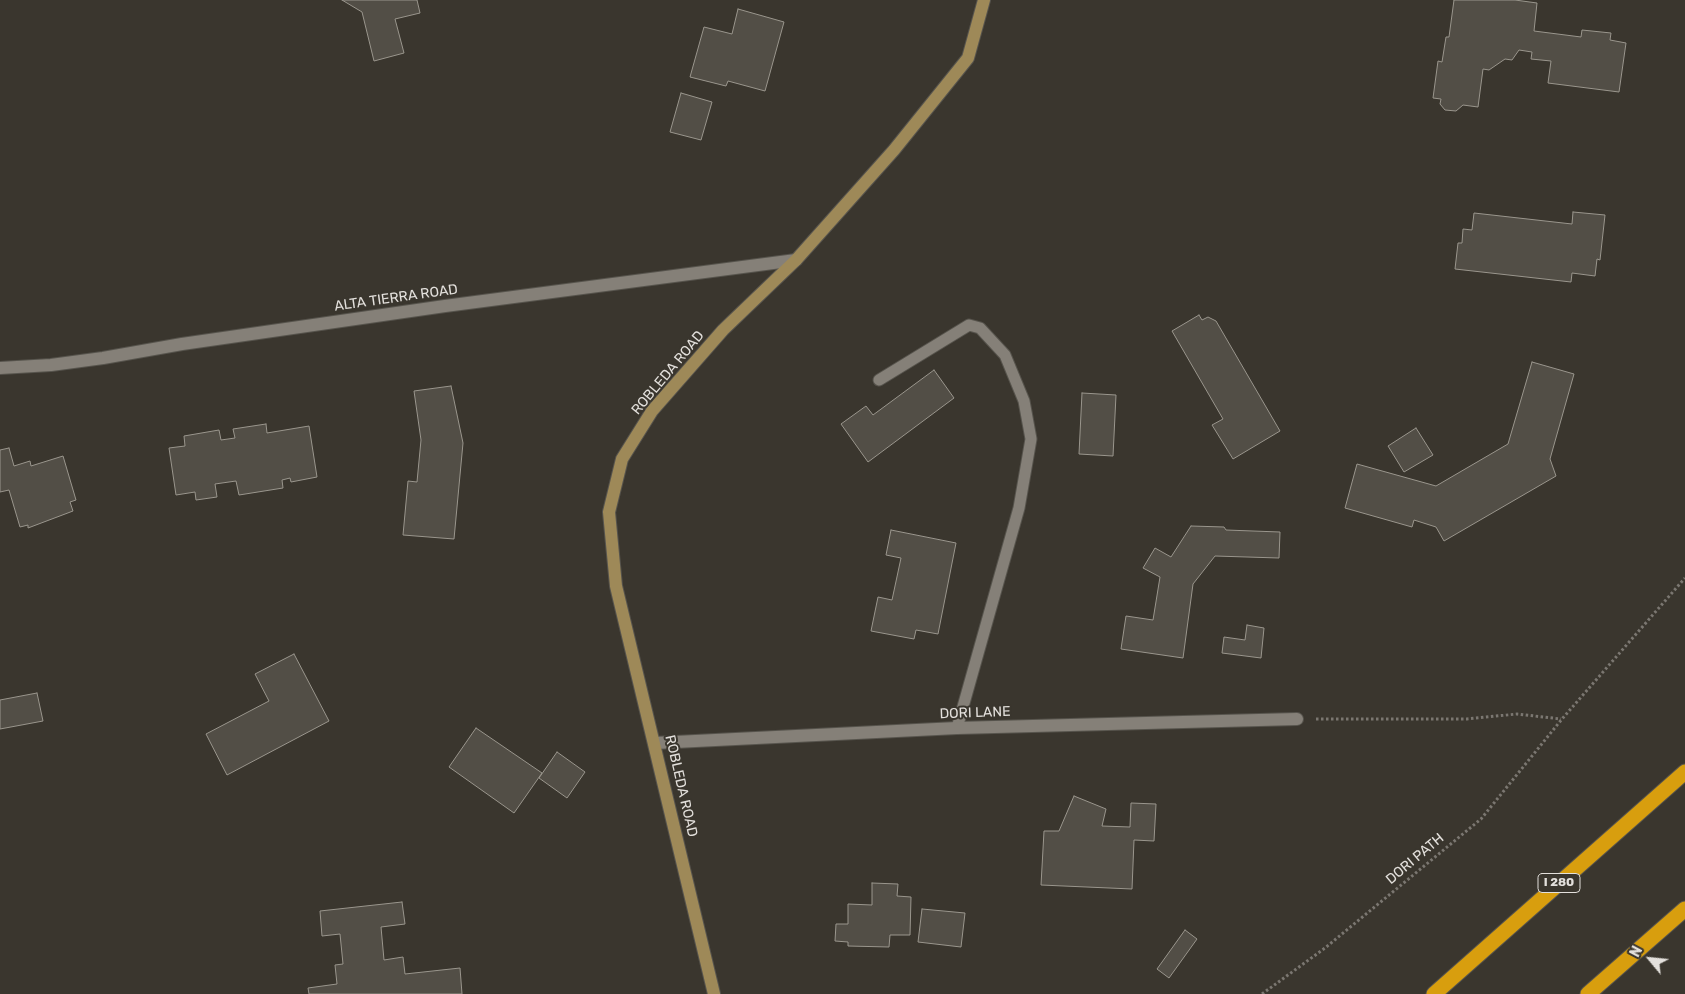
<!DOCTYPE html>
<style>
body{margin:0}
#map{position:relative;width:1685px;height:994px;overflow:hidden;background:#3a362e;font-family:Rubik,sans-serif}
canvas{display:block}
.north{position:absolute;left:1625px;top:934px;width:50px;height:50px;-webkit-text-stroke:4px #3a362e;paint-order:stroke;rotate:298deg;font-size:14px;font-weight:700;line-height:20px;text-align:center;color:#e3e0dc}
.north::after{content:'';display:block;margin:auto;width:18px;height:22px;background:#e3e0dc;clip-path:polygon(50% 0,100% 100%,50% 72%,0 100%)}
</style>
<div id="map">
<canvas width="1685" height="994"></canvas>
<div class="north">N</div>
</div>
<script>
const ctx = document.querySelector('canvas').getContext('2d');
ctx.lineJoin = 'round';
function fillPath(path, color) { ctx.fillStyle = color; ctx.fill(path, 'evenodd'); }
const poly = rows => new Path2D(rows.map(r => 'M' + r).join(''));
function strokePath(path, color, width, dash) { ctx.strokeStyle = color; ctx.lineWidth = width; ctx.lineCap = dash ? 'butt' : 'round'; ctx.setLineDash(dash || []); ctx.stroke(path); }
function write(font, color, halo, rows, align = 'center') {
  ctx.font = font + ' Rubik,sans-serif'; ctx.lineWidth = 4; ctx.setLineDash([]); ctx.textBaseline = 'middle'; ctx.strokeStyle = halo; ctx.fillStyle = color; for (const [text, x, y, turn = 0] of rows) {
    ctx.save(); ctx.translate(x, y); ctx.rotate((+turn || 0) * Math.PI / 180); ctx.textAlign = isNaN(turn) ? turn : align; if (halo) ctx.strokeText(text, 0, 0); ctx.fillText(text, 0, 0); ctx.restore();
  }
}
const building = poly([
 [342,0,417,0,420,13,395,19,404,53,374,61,362,12,342,0],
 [1454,0,1515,0,1537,3,1534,31,1581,37,1582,30,1611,33,1610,40,1626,43,1619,92,1548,83,1551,61,1531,59,1532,52,1519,50,1512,60,1505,59,1489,70,1483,69,1478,107,1463,105,1456,111,1445,110,1440,104,1441,99,1433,98,1438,61,1442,62,1446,37,1449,37,1454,0],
 [738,9,784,22,765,91,728,81,726,86,690,77,704,27,732,34,738,9],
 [681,93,712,102,701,140,670,132,681,93],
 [1573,212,1605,215,1600,260,1597,259,1595,276,1572,273,1571,282,1455,269,1458,243,1462,243,1463,229,1472,230,1474,213,1572,224,1573,212],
 [1199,315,1202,320,1208,317,1216,321,1280,431,1233,459,1212,425,1223,419,1172,331,1199,315],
 [1532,362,1574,374,1550,459,1556,476,1444,541,1436,527,1414,520,1412,527,1345,508,1357,464,1436,486,1508,444,1532,362],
 [934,370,954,398,868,462,841,424,866,406,873,415,934,370],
 [451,386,463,443,454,539,403,535,408,481,417,482,421,440,414,391,451,386],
 [1082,393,1116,395,1113,456,1079,454,1082,393],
 [266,424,267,433,309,426,317,477,291,482,290,478,282,480,283,488,239,495,236,481,215,484,217,497,196,500,195,492,176,495,169,448,185,446,184,436,219,430,221,440,235,438,233,429,266,424],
 [1416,428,1433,455,1404,472,1388,446,1416,428],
 [9,448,14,466,30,461,31,466,63,456,76,500,70,502,73,511,28,528,28,525,20,527,9,490,0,492,0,450,9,448],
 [1191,526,1224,527,1226,530,1280,532,1279,558,1215,556,1193,584,1183,658,1121,649,1126,616,1153,620,1160,577,1143,568,1155,548,1171,557,1191,526],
 [891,530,956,543,938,634,916,630,914,639,871,631,878,597,892,600,901,558,886,555,891,530],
 [1247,625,1264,628,1261,658,1222,653,1224,637,1245,640,1247,625],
 [294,654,329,721,227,775,206,734,269,701,255,674,294,654],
 [37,693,43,721,0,729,0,700,37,693],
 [476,728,542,773,514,813,449,767,476,728],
 [557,752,585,772,567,798,539,778,557,752],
 [1074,796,1106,809,1102,826,1130,827,1131,803,1156,804,1154,841,1134,840,1132,889,1041,885,1044,831,1059,831,1074,796],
 [872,883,898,884,897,896,911,897,910,935,890,935,889,947,848,946,848,942,835,941,836,924,848,924,848,904,872,905,872,883],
 [402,902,405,924,381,927,384,960,403,957,405,974,460,968,462,994,309,994,308,988,337,984,335,965,343,964,340,934,322,936,320,911,402,902],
 [922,909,965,913,961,947,918,942,922,909],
 [1185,930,1197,939,1169,978,1157,969,1185,930]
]);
const path = poly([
 [1316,719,1467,719,1517,714,1561,719],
 [1262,994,1325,948,1481,819,1562,719,1685,578]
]);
const lane = poly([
 [879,380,969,325,980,328,1005,355,1024,401,1031,439,1019,508,957,728]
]);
const street = poly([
 [0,368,51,365,103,358,182,344,445,306,796,260],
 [655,743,957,728,1297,719]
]);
const secondary = poly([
 [714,994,616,586,609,512,622,459,652,411,723,330,796,260,894,150,968,58,984,0]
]);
const highway = poly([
 [1434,994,1685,772],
 [1588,994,1685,909]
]);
const shields = [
 [1559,883,42]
];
const shieldNames = [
 ["I 280",1559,883]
];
const streetNames = [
 ["ALTA TIERRA ROAD",396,298,-8],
 ["ROBLEDA ROAD",668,373,-50],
 ["DORI LANE",975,713,-2],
 ["ROBLEDA ROAD",681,786,77],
 ["DORI PATH",1415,859,-40]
];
fillPath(building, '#524e46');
strokePath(building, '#9a968d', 1);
strokePath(lane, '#57544d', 13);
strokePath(street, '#57544d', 14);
strokePath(secondary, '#57544d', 14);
strokePath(highway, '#57544d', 17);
strokePath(path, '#7b7771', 3, [2.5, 2.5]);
strokePath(lane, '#858078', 11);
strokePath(street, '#858078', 12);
strokePath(secondary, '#9e8958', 12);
strokePath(highway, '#d89e0e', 15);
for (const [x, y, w] of shields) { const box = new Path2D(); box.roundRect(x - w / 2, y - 9.5, w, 19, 4); ctx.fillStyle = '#3a362e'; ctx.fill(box); strokePath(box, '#e3e0dc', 1); }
write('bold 12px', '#e3e0dc', null, shieldNames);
write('14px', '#e3e0dc', '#3a362e', streetNames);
</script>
